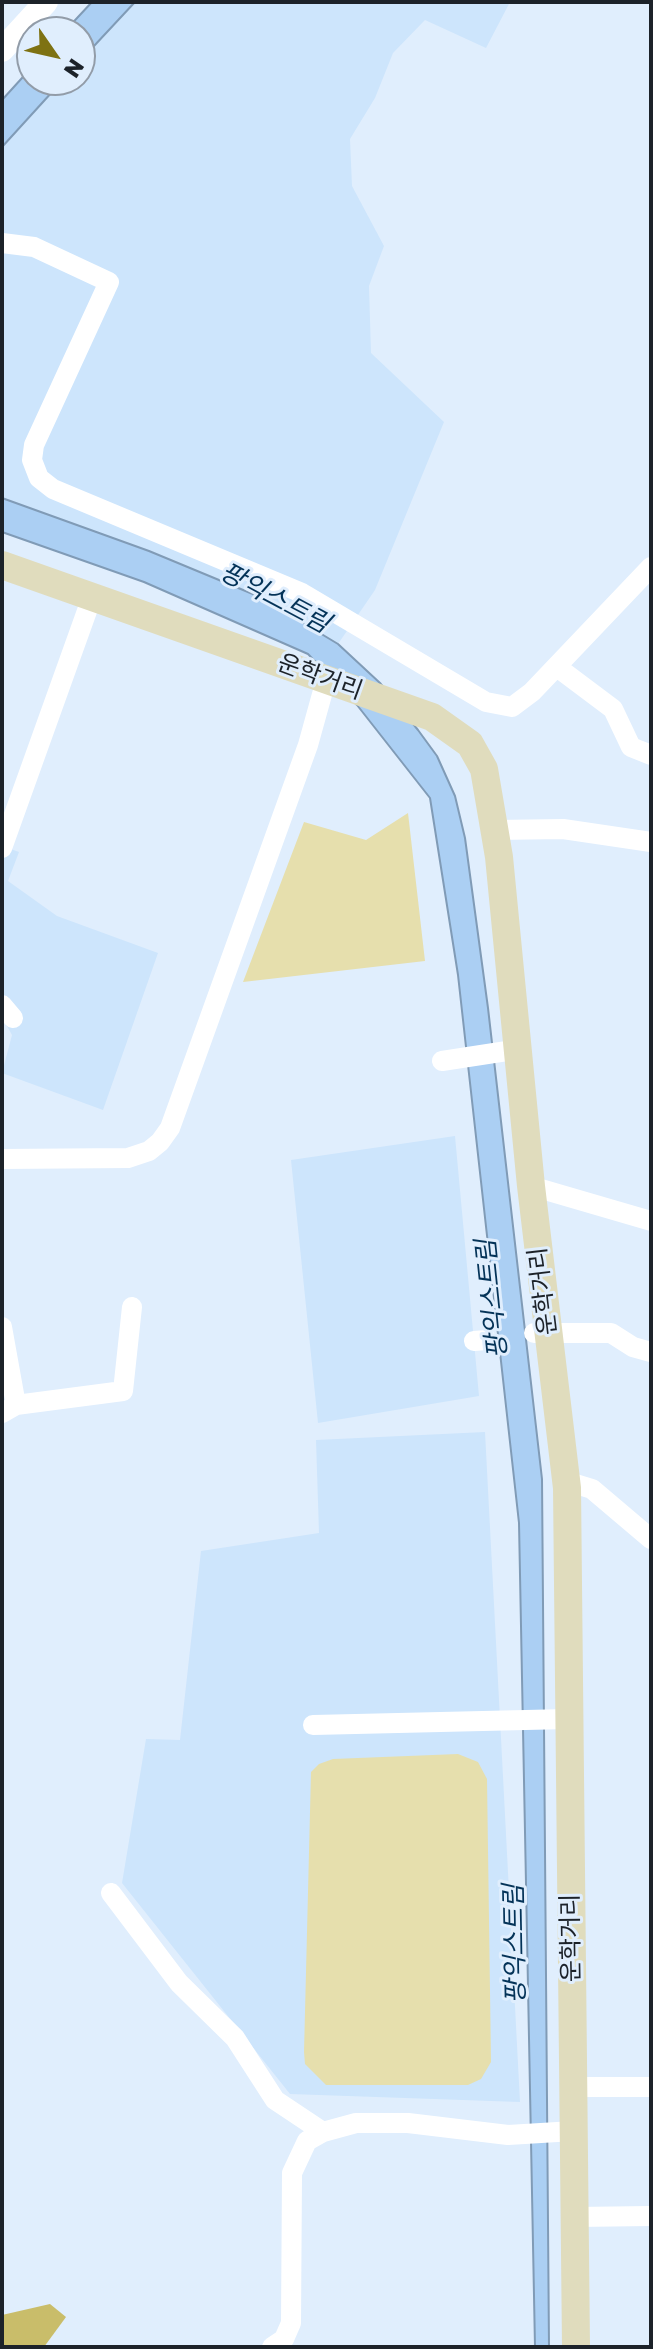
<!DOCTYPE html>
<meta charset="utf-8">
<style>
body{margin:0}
#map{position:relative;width:653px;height:2349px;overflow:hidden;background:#e0eefd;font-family:"Golos Text",sans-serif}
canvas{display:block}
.frame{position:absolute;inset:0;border:4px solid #1c2229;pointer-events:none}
.north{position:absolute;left:16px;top:16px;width:80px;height:80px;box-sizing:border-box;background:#e0eefd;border:2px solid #929ca8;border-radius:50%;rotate:124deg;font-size:22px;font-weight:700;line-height:32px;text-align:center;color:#1c2229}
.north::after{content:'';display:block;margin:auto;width:28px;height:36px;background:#7e7213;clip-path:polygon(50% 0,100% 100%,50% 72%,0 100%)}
</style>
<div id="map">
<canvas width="653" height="2349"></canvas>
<div class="frame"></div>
<div class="north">N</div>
</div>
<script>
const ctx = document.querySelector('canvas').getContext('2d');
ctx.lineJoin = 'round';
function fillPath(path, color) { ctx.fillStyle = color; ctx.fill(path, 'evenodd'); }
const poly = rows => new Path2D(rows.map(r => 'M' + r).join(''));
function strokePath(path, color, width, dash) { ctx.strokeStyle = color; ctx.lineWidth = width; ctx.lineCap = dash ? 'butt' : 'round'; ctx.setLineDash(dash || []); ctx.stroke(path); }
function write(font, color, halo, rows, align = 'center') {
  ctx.font = font + ' "Golos Text","Noto Sans KR",sans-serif'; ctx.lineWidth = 6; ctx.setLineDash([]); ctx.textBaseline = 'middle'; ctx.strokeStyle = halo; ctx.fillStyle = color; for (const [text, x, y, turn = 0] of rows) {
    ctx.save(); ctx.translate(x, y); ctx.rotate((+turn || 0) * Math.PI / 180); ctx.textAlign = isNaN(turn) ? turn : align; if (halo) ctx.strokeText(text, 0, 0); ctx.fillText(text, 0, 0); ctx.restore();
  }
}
const built = poly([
 [135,2,510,2,486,48,425,20,393,53,375,98,350,139,352,186,384,246,369,286,371,353,444,422,375,590,338,644,260,597,149,551,2,498,2,147,63,80,80,80,80,61],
 [2,846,19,852,8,881,57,916,158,953,103,1110,2,1073,12,1035,2,1017],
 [455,1136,479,1396,318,1423,291,1160],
 [485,1432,520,2102,290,2094,122,1883,146,1739,180,1740,201,1551,319,1533,316,1440]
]);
const green = poly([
 [408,813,425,961,243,982,304,822,366,840],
 [458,1754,478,1762,487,1779,491,2062,481,2079,468,2085,326,2085,305,2064,304,2052,311,1772,319,1764,333,1759]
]);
const forest = poly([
 [50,2304,66,2317,44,2347,2,2347,2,2315]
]);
const water = poly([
 [92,2,135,2,80,61,80,32,64,32,92,2],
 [32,67,32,80,63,80,2,147,2,100,32,67],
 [2,498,149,551,260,597,338,644,380,683,418,730,437,756,455,796,465,838,488,1008,542,1479,549,2347,535,2347,519,1523,458,975,430,798,357,705,308,654,144,582,2,532,2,498]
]);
const minor = poly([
 [2,243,34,247,109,282,34,445,32,460,39,478,53,489,302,593,486,702,512,707,532,692,651,567],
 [557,667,613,709,631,747,651,755],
 [495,830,563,829,651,842],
 [2,848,92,597],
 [2,1005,13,1018],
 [442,1061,520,1049],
 [2,1159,128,1158,149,1151,160,1142,170,1128,308,745,326,680],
 [531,1186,651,1221],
 [2,1327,16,1405,2,1413],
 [534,1333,611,1333,633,1347,651,1352],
 [474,1341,487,1340],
 [16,1405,123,1391,132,1307],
 [566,1481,592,1489,651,1539],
 [313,1725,568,1719],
 [111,1893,179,1983,235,2038,275,2100,323,2132],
 [573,2087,651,2087],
 [575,2217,651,2216],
 [272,2347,284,2339,291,2323,292,2173,307,2141,323,2132,356,2123,408,2123,508,2135,574,2131]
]);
const tertiary = poly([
 [2,50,46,2]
]);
const secondary = poly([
 [2,565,432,717,470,744,484,769,499,857,531,1186,567,1488,576,2347]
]);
const streetNames = [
 ["운학거리",320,677,20],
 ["운학거리",543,1291,-97],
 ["운학거리",571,1938,-91]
];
const waterNames = [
 ["팡익스트림",275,598,28],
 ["팡익스트림",492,1299,-96],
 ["팡익스트림",515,1944,-91]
];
fillPath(built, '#cde5fc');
fillPath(green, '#e6dfad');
fillPath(forest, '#c9bd6a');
fillPath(water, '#abcff3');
strokePath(water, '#809bb6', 2);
strokePath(minor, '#fff', 20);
strokePath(tertiary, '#fff', 24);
strokePath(secondary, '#e0dcbd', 28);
write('24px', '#1c2229', '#e0eefd', streetNames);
write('italic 26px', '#043358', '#e0eefd', waterNames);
</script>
